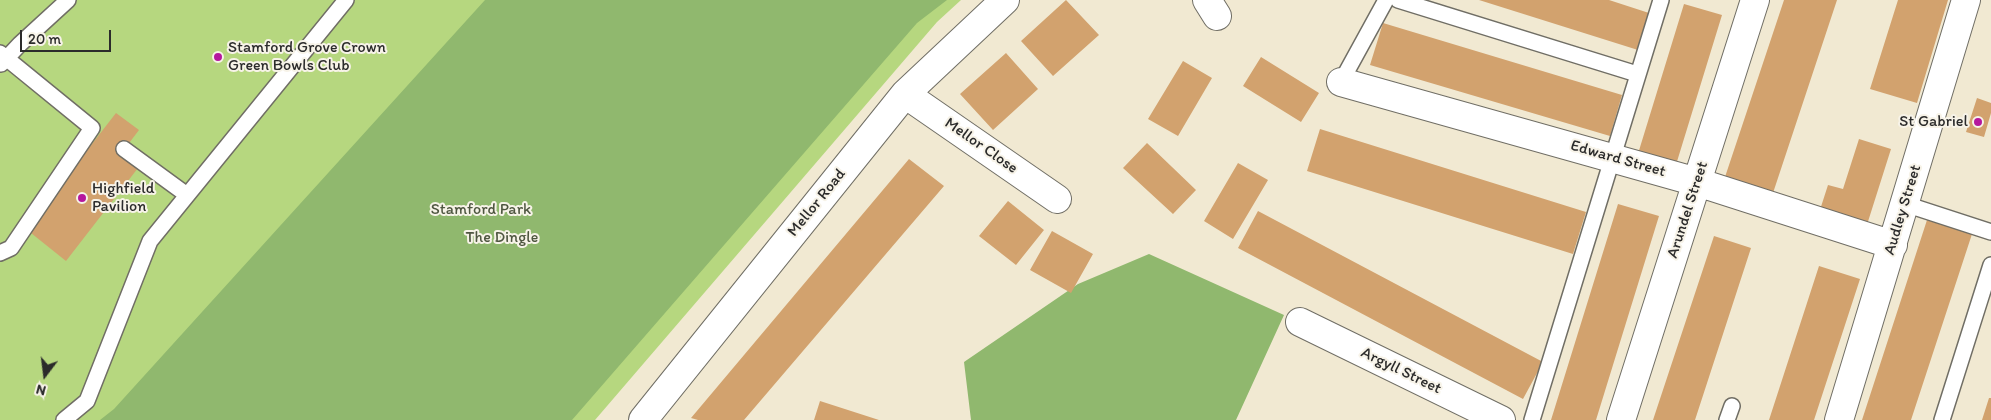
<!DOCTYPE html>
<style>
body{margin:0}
#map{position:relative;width:1991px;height:420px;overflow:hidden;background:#f1e9d2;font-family:Itim,sans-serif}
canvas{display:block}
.north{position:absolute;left:20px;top:350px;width:50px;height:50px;-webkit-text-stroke:4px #f7f3e8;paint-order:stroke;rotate:195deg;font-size:14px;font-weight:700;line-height:20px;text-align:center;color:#2b2b2b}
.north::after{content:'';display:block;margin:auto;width:18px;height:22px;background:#2b2b2b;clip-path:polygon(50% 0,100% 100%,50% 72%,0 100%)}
.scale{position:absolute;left:20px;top:30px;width:91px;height:22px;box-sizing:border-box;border:2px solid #2b2b2b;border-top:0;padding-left:6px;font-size:15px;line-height:18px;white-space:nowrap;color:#2b2b2b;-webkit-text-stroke:4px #f7f3e8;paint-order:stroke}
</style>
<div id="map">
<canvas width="1991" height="420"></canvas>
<div class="north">N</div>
<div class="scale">20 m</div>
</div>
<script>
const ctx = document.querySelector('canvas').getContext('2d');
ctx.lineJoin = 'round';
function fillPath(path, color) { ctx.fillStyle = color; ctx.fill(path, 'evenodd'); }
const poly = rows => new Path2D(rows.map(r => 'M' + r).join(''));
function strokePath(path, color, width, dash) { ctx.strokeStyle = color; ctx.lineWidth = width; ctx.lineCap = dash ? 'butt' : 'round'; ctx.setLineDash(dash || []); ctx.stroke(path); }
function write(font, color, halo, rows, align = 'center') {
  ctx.font = font + ' Itim,sans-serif'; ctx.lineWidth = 4; ctx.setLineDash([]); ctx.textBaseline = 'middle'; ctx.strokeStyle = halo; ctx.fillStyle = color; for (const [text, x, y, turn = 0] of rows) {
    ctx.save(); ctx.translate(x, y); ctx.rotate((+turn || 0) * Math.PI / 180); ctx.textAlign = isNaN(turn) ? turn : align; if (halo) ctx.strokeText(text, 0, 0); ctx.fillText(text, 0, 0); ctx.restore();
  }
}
const green = poly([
 [0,0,961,0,937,22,595,420,0,420]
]);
const forest = poly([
 [485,0,947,0,917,23,572,420,100,420,114,409],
 [1149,254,1284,315,1236,420,971,420,964,362,1078,284]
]);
const building = poly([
 [1066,0,1099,35,1053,76,1021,41],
 [1479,0,1609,0,1649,13,1638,50],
 [1784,0,1837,0,1771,199,1723,183],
 [1898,0,1948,0,1917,103,1870,89],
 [1684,4,1722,15,1675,168,1637,157],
 [1383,23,1622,95,1610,136,1370,65],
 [1006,53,1038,89,993,130,960,94],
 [1261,57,1319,93,1301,122,1243,86],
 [1183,61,1212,78,1178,136,1148,119],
 [1977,98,1991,103,1991,113,1984,137,1966,132],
 [116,113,139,130,120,155,138,168,66,261,26,229],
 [1320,129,1586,212,1573,254,1307,171],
 [1859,139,1891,149,1865,231,1818,216,1828,185,1843,189],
 [1147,143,1196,190,1173,214,1123,168],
 [909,159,944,186,744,420,698,420,691,418],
 [1238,163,1268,180,1233,239,1204,221],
 [1008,201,1044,230,1016,265,979,236],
 [1618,204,1659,216,1596,420,1551,420],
 [1258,211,1543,362,1523,399,1238,248],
 [1927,220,1972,234,1911,420,1862,420],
 [1052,231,1093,254,1071,293,1030,270],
 [1714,236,1751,248,1695,420,1653,420],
 [1819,266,1860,279,1814,420,1769,420],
 [1989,398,1991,398,1991,420,1982,420],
 [820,401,879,420,814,420]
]);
const service = poly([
 [1398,0,1637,74],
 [0,53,92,128,11,248,0,253],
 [1,64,20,44,68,0],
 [1341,82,1386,0],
 [124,149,187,195],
 [1905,204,1991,232],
 [64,420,87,401,150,241,346,0],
 [1532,420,1661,0],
 [1727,420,1732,406],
 [1942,420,1991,265]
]);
const minor = poly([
 [1207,0,1217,16],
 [1341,82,1697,182,1893,245],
 [905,94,1057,199],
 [1300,322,1501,420],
 [643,420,905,94,1005,0],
 [1621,420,1755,0],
 [1839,420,1966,0]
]);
const markers = [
 [218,57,5,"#b5179e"],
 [1978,122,5,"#b5179e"],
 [82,198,5,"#b5179e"]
];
const poiNames = [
 ["Stamford Grove Crown",228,48],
 ["Green Bowls Club",228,66],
 ["St Gabriel",1968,122,"right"],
 ["Highfield",92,189],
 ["Pavilion",92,207]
];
const streetNames = [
 ["Mellor Close",981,146,35],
 ["Edward Street",1618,159,16],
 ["Mellor Road",817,203,-51],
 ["Arundel Street",1688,210,-72],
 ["Audley Street",1903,210,-73],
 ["Argyll Street",1401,371,26]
];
const parkNames = [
 ["Stamford Park",481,210],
 ["The Dingle",502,238]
];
fillPath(green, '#b6d77f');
fillPath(forest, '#90b86e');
fillPath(building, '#d2a26e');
strokePath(service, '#706e65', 18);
strokePath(minor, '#706e65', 30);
strokePath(service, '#fff', 15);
strokePath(minor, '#fff', 28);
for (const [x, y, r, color] of markers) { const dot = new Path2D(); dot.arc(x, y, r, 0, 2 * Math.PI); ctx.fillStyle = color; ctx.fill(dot); strokePath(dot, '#f7f3e8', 2); }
write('16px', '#2b2b2b', '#f7f3e8', poiNames, 'left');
write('16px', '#2b2b2b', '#f7f3e8', streetNames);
write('16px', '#4e5640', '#f7f3e8', parkNames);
</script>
